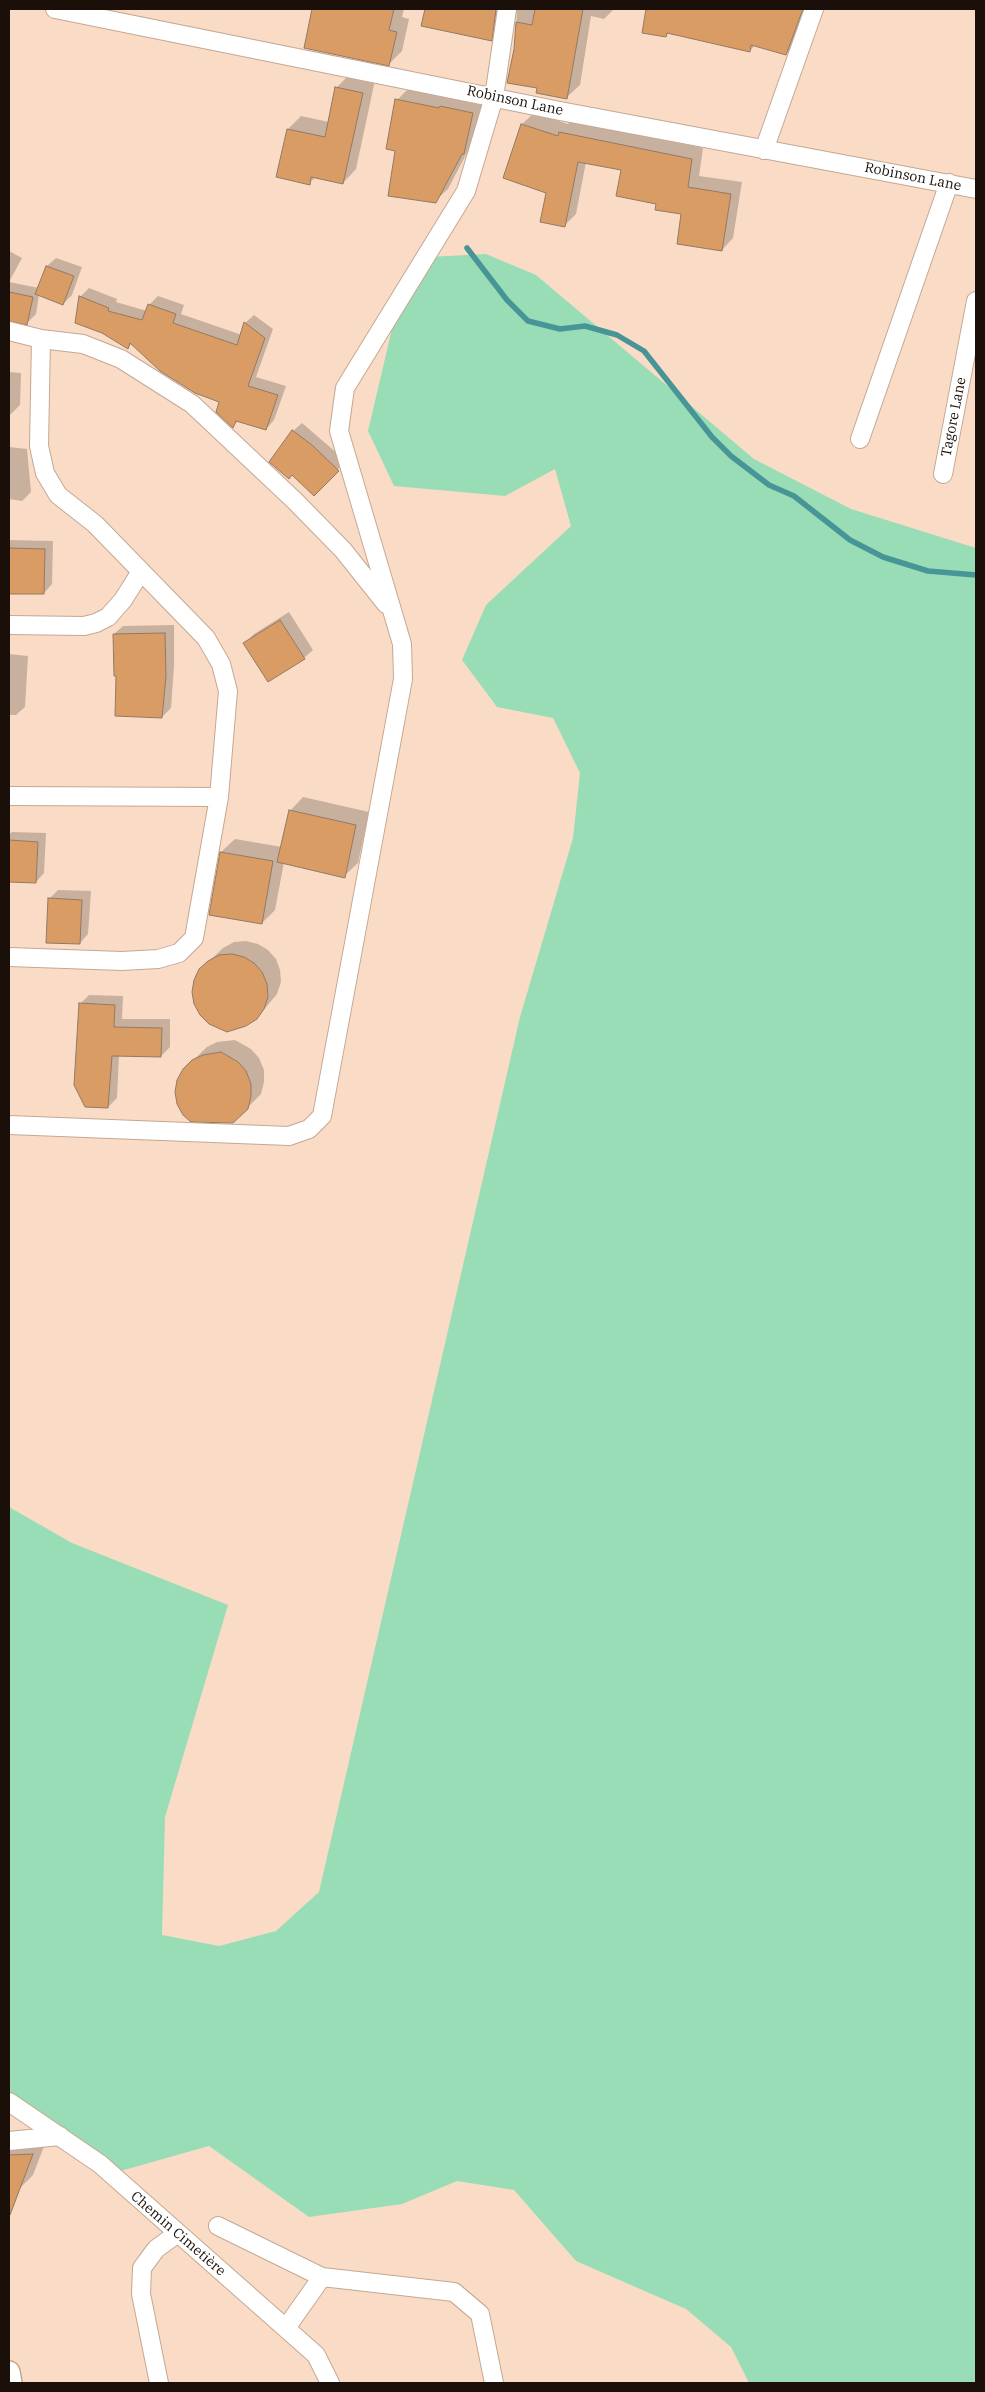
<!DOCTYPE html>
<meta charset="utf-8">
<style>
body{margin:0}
#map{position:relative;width:985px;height:2392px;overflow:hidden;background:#fadcc6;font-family:"IBM Plex Serif",serif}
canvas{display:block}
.frame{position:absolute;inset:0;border:10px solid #1a1009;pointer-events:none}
</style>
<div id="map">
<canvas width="985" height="2392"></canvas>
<div class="frame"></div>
</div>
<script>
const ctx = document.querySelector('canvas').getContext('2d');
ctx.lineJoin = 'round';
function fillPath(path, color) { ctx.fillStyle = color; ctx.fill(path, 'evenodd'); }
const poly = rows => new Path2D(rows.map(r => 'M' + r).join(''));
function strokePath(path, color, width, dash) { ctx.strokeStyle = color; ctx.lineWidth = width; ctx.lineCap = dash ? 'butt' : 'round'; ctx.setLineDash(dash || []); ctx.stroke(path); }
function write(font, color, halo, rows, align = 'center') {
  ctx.font = font + ' "IBM Plex Serif",serif'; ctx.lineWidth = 4; ctx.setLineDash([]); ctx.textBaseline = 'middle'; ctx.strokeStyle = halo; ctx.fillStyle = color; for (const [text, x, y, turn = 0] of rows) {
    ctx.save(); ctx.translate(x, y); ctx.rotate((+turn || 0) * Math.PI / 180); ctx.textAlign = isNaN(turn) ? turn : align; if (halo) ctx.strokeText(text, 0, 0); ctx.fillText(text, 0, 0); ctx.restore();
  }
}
const green = poly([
 [486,254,536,275,754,459,851,509,976,548,976,2383,749,2383,731,2347,686,2309,576,2261,514,2190,457,2181,402,2204,309,2217,209,2146,117,2172,9,2100,9,1507,72,1543,228,1605,165,1817,162,1935,219,1946,276,1931,319,1892,520,1017,573,838,580,773,553,718,497,707,462,660,486,605,571,526,555,469,505,496,394,486,368,431,395,316,428,257]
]);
const shadow = poly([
 [313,9,404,9,402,17,409,19,402,51,389,64,306,47],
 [426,9,508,9,505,26,491,39,423,25],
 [517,9,614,9,604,19,591,16,580,85,567,97,538,87,515,49],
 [647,9,810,9,799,41,786,54,755,45,750,51,669,32,666,36,643,32],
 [350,74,375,80,356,169,343,183,316,177,309,183,288,129,301,116,329,122,336,88],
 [409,88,485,101,471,145,448,189,435,201,396,150,397,100],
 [534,113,568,124,571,121,703,148,699,176,742,182,733,238,722,250,683,213,658,203,623,169,586,162,576,214,564,226,547,192,522,124],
 [9,251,22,258,9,282],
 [56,258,82,267,72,295,63,304,39,295,36,314,27,323,9,320,9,282,39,288,47,266],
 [89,288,117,299,116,302,147,311,149,305,158,296,184,305,181,314,242,335,245,323,254,315,273,329,256,377,286,386,274,420,266,429,239,420,233,426,220,402,132,343,128,348,80,297],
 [9,372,21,373,20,405,11,414,9,414],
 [302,423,346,461,314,494,293,473,293,431],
 [9,447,27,449,31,492,22,501,9,499],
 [9,540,53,541,52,584,44,593,9,592],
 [289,612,313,650,304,658,245,643,254,634],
 [174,625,174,666,171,708,162,717,118,675,114,634,123,626],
 [9,654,28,656,25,707,16,715,9,715],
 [303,797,369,812,358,863,344,876,284,862,275,910,262,923,221,852,235,839,282,847,290,811],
 [12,832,46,833,44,873,36,882,9,880,9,835],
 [58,890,91,891,88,934,80,943,49,899],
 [246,941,258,944,268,950,276,959,280,970,281,982,277,994,256,1019,200,970,223,948,234,942],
 [89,995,123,996,122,1019,170,1019,170,1047,161,1056,119,1055,117,1098,108,1107,80,1004],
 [235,1040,251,1049,259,1058,264,1070,264,1082,261,1094,233,1122,184,1069,207,1047,217,1042],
 [46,2141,33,2175,19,2189,9,2190,9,2142]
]);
const stream = poly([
 [467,248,507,300,528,321,560,329,585,326,617,335,644,351,712,437,731,456,769,485,794,496,850,540,883,557,928,571,976,575]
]);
const building = poly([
 [312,9,394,9,389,30,397,32,389,66,304,48,312,9],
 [425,9,496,9,492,41,421,26,425,9],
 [535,9,583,9,567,99,536,93,537,88,507,83,514,49,516,22,532,25,535,9],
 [646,9,803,9,786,55,751,45,750,52,667,33,666,37,642,33,646,9],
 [335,87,363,93,343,184,311,177,310,185,276,177,287,129,325,137,335,87],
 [395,99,439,108,440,106,473,113,464,154,462,154,436,203,388,196,395,151,386,149,395,99],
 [521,124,558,136,559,132,692,159,688,187,731,194,722,251,677,244,681,214,655,210,656,204,616,196,621,170,578,162,565,227,540,222,546,193,503,178,521,124],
 [46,266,74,276,63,305,35,294,46,266],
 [9,292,33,297,27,325,9,321,9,292],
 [79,296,109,308,108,311,142,320,148,304,176,314,173,323,237,345,244,322,265,338,248,386,278,395,266,430,236,421,233,428,216,412,219,402,195,393,160,371,130,343,128,349,102,333,75,323,79,296],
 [292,430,312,445,339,471,314,496,292,475,289,479,269,462,292,430],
 [9,548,45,549,44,594,9,594,9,548],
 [280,620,305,659,268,682,243,643,280,620],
 [165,633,166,676,162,718,115,716,116,676,114,676,113,634,165,633],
 [289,810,356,825,345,878,277,862,289,810],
 [9,840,38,842,36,883,9,882,9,840],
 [220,852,273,861,262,924,209,915,220,852],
 [48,898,82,900,80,944,46,943,48,898],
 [232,954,244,957,254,963,262,972,267,984,268,997,264,1009,257,1019,246,1026,227,1032,209,1024,200,1015,194,1004,192,992,194,980,199,969,208,961,219,955,232,954],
 [79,1003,115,1005,114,1027,162,1028,161,1057,112,1056,108,1108,85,1107,74,1085,79,1003],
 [221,1052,238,1062,246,1071,251,1084,251,1096,248,1109,233,1123,191,1122,183,1115,177,1104,175,1092,177,1080,183,1069,192,1060,203,1055,221,1052],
 [33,2154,10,2215,9,2215,9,2155,33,2154]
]);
const minor = poly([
 [55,9,560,111,976,189],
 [764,150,814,9],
 [9,331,41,339,83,344,121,359,192,404,295,501,343,550,386,604],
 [860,439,949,183],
 [943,474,976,301],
 [9,625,84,626,96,623,108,617,123,600,140,573],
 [9,796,219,797],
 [9,957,122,961,158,959,179,953,194,938,219,797,228,691,221,664,206,638,95,524,58,495,45,473,39,446,41,339],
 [9,1125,289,1136,309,1129,322,1116,403,679,402,644,339,431,345,388,466,191,494,97,507,9],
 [9,2102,100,2164,316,2355,330,2383],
 [9,2141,60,2136],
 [218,2226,322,2277],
 [286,2328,322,2277,454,2292,480,2314,494,2383],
 [159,2383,141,2294,142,2268,156,2249,178,2233]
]);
const tertiary = poly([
 [9,2372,11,2383]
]);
const streetNames = [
 ["Robinson Lane",515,101,12],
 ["Robinson Lane",913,177,11],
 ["Tagore Lane",954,417,-79],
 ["Chemin Cimetière",178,2234,41]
];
fillPath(green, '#98ddb6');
fillPath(shadow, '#0003');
strokePath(stream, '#489598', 5.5);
fillPath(building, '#d99c64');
strokePath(building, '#927963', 1);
strokePath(minor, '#c4a893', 20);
strokePath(tertiary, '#c4a893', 24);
strokePath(minor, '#fff', 18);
strokePath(tertiary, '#fff', 21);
write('14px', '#1a1009', '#fff', streetNames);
</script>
